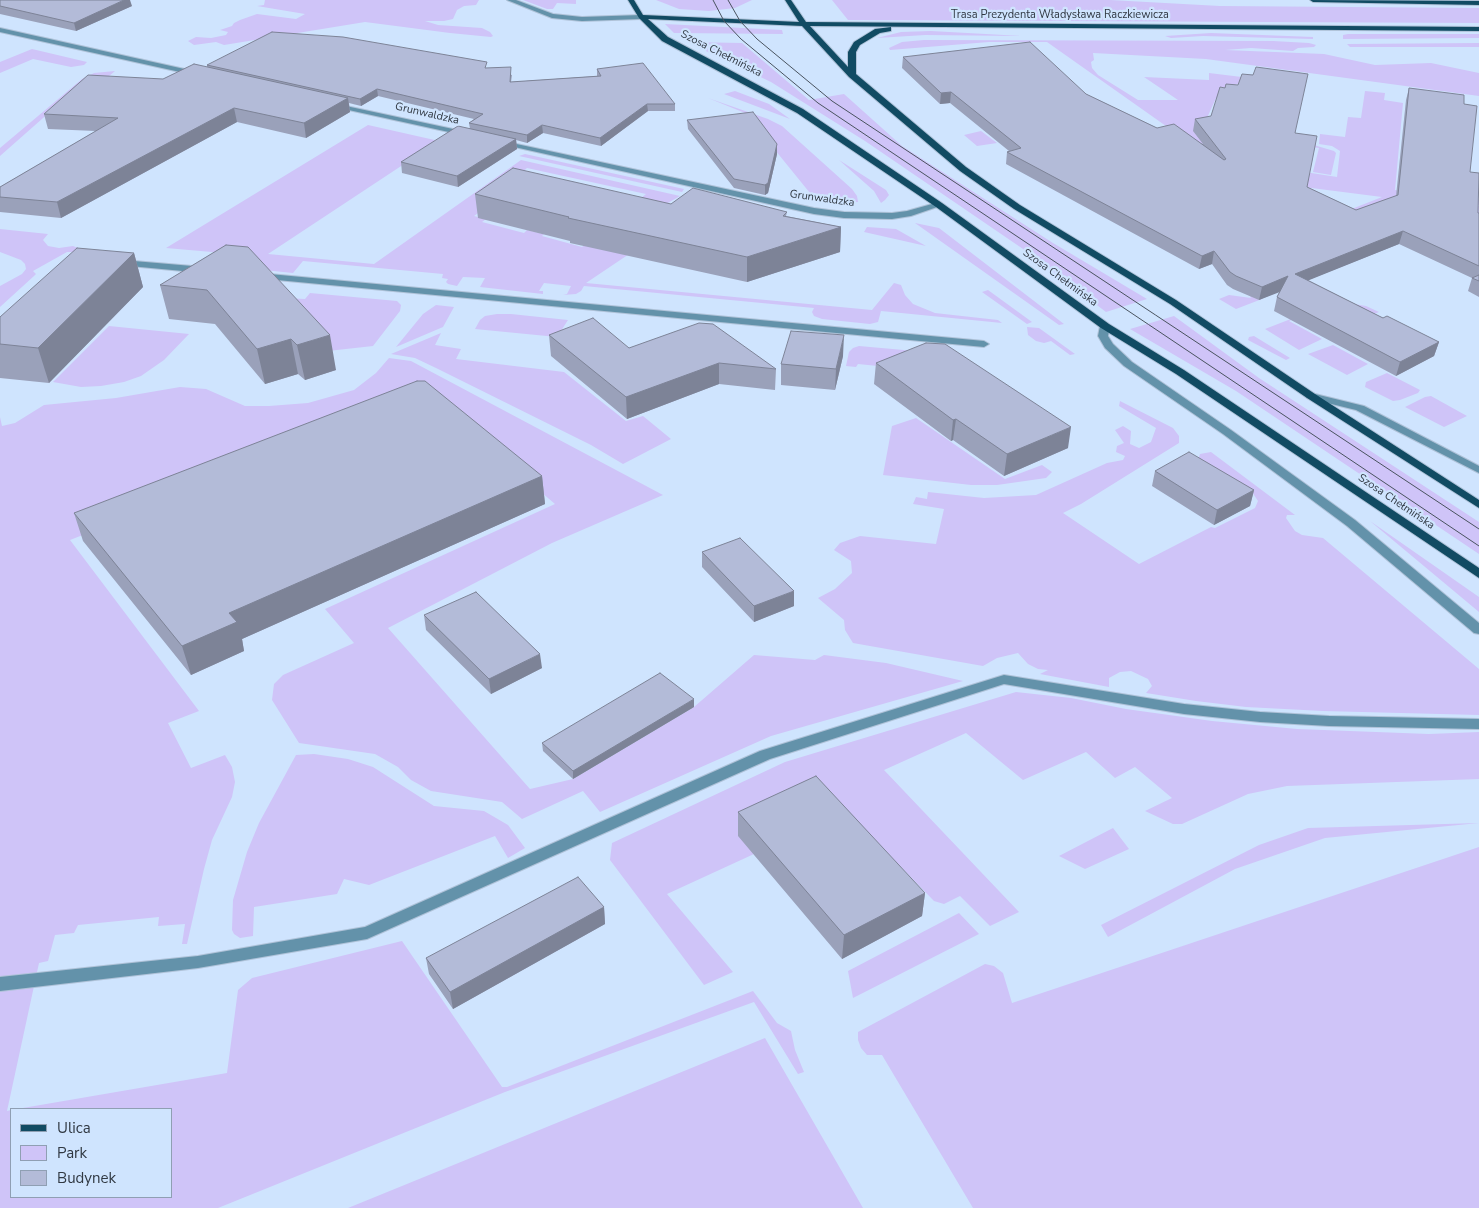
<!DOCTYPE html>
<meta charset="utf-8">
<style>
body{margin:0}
#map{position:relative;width:1479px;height:1208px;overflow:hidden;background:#cfe4fe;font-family:"Nunito Sans",sans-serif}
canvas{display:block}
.legend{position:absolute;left:10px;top:1108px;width:162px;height:90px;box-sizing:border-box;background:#cfe4fe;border:1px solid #8f9fb3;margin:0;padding:6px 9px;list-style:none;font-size:15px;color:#303842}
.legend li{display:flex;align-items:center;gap:10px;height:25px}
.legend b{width:25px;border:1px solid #8f9fb3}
</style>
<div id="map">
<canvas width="1479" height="1208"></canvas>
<ul class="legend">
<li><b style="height:6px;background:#114b63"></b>Ulica</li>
<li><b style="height:14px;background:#cfc4f8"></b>Park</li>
<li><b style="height:14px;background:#b3bbd8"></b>Budynek</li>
</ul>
</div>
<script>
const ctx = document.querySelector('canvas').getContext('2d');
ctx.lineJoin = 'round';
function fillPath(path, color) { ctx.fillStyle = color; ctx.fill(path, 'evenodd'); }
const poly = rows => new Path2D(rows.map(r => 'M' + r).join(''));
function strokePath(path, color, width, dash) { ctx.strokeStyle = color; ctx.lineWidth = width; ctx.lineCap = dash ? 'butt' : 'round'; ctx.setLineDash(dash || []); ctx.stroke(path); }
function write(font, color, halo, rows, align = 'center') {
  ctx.font = font + ' "Nunito Sans",sans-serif'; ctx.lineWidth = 4.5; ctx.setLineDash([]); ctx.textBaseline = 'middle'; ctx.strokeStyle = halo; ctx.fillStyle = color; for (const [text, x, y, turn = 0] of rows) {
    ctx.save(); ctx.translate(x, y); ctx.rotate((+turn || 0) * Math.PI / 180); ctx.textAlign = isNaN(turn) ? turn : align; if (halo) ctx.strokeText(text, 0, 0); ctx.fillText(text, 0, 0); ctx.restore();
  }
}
const green = poly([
 [265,0,479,0,476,5,464,6,457,10,453,19,444,21,425,21,438,25,482,28,490,32,493,36,491,37,450,33,365,22,224,45,216,42,194,45,188,41,196,37,211,38,226,35,228,32,220,30,232,26,234,23,240,20,257,14,296,19,305,14,257,6,264,5],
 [523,0,576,0,576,4,557,3,553,9,547,9],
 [656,0,752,0,735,8,709,11,679,9],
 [832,0,1110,0,1220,6,1479,8,1479,23,848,20],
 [665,24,782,30,783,34,674,33],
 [931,31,1022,36,925,35,877,38,901,32],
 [1211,33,1313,37,1313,39,1203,36,1171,38,1165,36],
 [1348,34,1479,34,1479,38,1343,39,1343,35],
 [924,40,1273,41,1309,43,1316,45,1314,47,1298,48,1293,51,1251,48,1225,50,1324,54,1375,65,1431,63,1479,73,1479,96,1206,59,1093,53,1094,60,1091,62,1092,68,1098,75,1138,100,1178,100,1144,77,1209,80,1209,73,1250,78,1248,85,1236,84,1233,95,1216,98,1207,118,1292,170,1337,177,1340,151,1332,146,1319,144,1320,134,1345,137,1348,117,1361,118,1365,91,1385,93,1384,100,1403,103,1395,190,1477,202,1479,199,1479,205,1470,205,1479,206,1479,218,1351,215,1344,212,1382,197,1241,179,1047,42,989,42,890,50,889,48,902,42],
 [687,42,742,43,809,100,844,94,902,146,1053,243,1147,299,1106,312,1026,251,865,141,771,82],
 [1479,43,1479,47,1350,47,1347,44],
 [32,49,87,62,84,65,71,67,33,59,0,73,0,62],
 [115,71,102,82,85,81,0,156,0,148,82,79,94,73],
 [735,91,769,104,790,119,724,94],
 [708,98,768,119,782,126,852,189,857,196,858,202,830,202,814,198,745,113],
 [368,125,439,141,268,254,374,264,521,160,680,196,666,204,636,202,646,194,527,168,519,175,529,177,474,216,486,219,482,222,524,233,527,230,544,234,542,236,582,247,586,244,650,240,586,283,872,310,894,283,901,285,905,295,913,304,935,313,998,320,1002,323,881,311,878,322,870,324,822,319,814,316,812,312,814,308,584,286,581,291,576,294,563,295,567,294,571,286,544,283,539,291,543,291,543,294,480,287,485,278,463,277,457,286,448,284,446,282,448,279,442,278,443,274,303,261,293,273,225,266,235,254,166,248],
 [981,131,997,143,977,146,964,135],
 [1307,143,1334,151,1336,153,1331,175,1313,172,1319,148,1306,146],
 [525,154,684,189,682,192,519,156],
 [839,160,886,190,889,195,885,200,881,203,874,191],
 [915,223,939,228,1064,324,1059,325],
 [867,227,896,229,926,246,864,232],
 [0,229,48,234,43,240,48,246,59,248,73,246,78,248,78,252,67,252,33,271,36,274,34,276,0,307,0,286,22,274,26,269,25,264,21,260,0,252],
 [988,290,1032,322,1027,324,982,292],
 [310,293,397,301,401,305,400,311,373,346,328,351,284,298,305,299],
 [1229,295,1251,298,1250,296,1254,295,1262,299,1236,309,1219,299],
 [1342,302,1366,306,1379,312,1360,320,1331,305,1289,321,1322,339,1299,350,1265,329,1332,303],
 [436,305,454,307,443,327,396,347,423,314],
 [497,314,511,314,568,320,557,337,475,329,480,320,485,316],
 [1174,316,1259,378,1479,522,1479,554,1236,391,1130,329],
 [109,326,189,334,164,360,141,376,124,382,101,386,81,387,53,382],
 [1027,327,1039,328,1075,354,1070,355,1051,341,1044,343,1036,341,1028,335],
 [441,333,435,345,461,349,456,359,564,372,626,421,643,416,671,439,623,464,591,445,436,368,415,358,391,354],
 [1254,336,1290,358,1286,360,1248,340,1249,337],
 [1333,345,1368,364,1347,375,1308,354],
 [859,346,926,352,878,366,858,364,856,367,846,366,849,352,853,348],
 [389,358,411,361,663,495,552,543,388,628,530,789,573,779,694,707,754,655,815,660,824,655,886,663,963,681,771,736,600,812,583,791,522,819,502,802,431,791,411,780,398,767,375,754,299,743,272,700,274,684,283,675,354,643,325,609,555,504,432,399,70,540,199,711,168,723,191,768,225,755,232,767,235,782,232,797,212,840,204,869,187,944,182,944,185,924,158,926,159,917,78,925,74,933,55,935,48,961,39,963,7,1111,11,1110,11,1197,171,1197,171,1109,17,1109,227,1073,238,990,252,978,402,941,502,1087,507,1087,753,991,777,1023,791,1031,795,1050,804,1072,798,1074,754,1002,505,1092,218,1208,0,1208,0,417,2,426,15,423,44,405,116,398,180,387,206,389,245,406,269,406,308,403,354,390,376,373],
 [1387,373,1420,390,1418,393,1400,400,1393,401,1365,387,1366,382],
 [1431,396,1467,416,1444,427,1405,407,1425,397],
 [1120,401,1173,428,1179,436,1179,443,1081,504,1063,513,1139,564,1211,527,1215,528,1255,508,1258,501,1252,492,1197,463,1200,454,1211,452,1295,515,1287,515,1286,518,1295,531,1302,535,1323,538,1479,669,1479,715,1323,711,1246,707,1196,701,1146,693,1152,686,1148,679,1131,671,1120,672,1109,678,1109,687,1040,674,1048,670,1038,669,1028,664,1018,653,997,658,983,666,853,643,845,630,844,620,818,598,835,589,852,573,851,561,834,550,840,543,860,536,936,544,944,509,913,504,916,497,927,499,928,492,984,498,1036,495,1107,463,1123,460,1125,456,1116,452,1117,446,1124,443,1115,430,1123,426,1131,431,1130,444,1139,448,1151,442,1156,428,1119,406],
 [916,418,1005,479,1042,465,1052,472,1046,478,997,485,971,485,883,475,892,426],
 [1370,521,1479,597,1479,612],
 [1016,692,1071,698,1126,709,1212,721,1297,729,1429,734,1479,732,1479,779,1287,786,1248,794,1182,824,1173,824,1145,811,1172,798,1135,767,1115,778,1086,752,1023,780,966,733,884,770,1019,912,990,926,960,896,944,904,934,901,828,792,754,854,667,894,733,972,704,985,610,860,612,843,785,762],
 [314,754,348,759,373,767,434,806,484,811,508,825,525,848,508,858,495,836,369,885,344,879,337,894,254,907,253,936,240,938,234,934,232,930,233,900,247,852,259,823,296,755],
 [1479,823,1325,838,1235,869,1108,937,1101,925,1259,845,1308,828],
 [1113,828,1129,849,1085,869,1059,856],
 [1479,847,1479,1208,973,1208,882,1055,867,1055,861,1048,858,1040,858,1032,985,964,994,966,1003,973,1012,1003],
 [959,913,979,934,853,998,848,971],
 [765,1038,863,1208,348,1208]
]);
const minor = poly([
 [507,0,516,0,553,14,582,17,641,15,645,17,641,19,582,21,552,18,507,0],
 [0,28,198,72,202,74,198,76,0,32,0,28],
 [332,103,467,132,471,134,467,136,335,107,332,107,332,103],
 [498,140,814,208,844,212,892,213,907,211,939,202,943,205,911,216,892,219,844,218,814,214,501,144,497,142,498,140],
 [122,260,204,267,209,270,204,273,119,265,117,263,122,260],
 [259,273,984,341,989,344,984,347,256,278,256,274,259,273],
 [1105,323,1110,326,1108,336,1113,344,1132,362,1231,430,1355,520,1479,623,1479,634,1474,633,1347,526,1223,434,1124,366,1105,348,1098,336,1100,326,1105,323],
 [1311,393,1364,406,1479,466,1479,473,1356,410,1307,398,1306,396,1311,393],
 [1004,675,1184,704,1260,712,1329,716,1479,719,1479,729,1329,726,1260,722,1184,714,1004,684,770,759,367,939,198,968,0,991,0,977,198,956,365,927,760,751,1004,675]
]);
const major = poly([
 [628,0,634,0,643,15,799,22,785,0,791,0,806,22,1479,27,1479,31,810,26,848,67,848,52,854,42,875,29,891,27,891,31,880,33,860,45,856,52,856,74,966,167,1020,205,1176,300,1315,394,1479,500,1479,508,1307,398,1170,304,1014,209,960,171,849,77,802,26,648,19,668,37,803,109,942,203,1109,324,1184,370,1479,568,1479,578,1176,374,1101,328,936,207,797,113,662,41,639,18,628,0],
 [1310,0,1479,1,1479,5,1313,2,1310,0]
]);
const tram = poly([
 [713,0,724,21,741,39,818,103,1479,546],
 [728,0,740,21,757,39,832,101,1479,529]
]);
const wall = poly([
 [0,0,132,6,76,31,0,14],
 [903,57,1086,94,1157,128,1203,144,1193,131,1195,119,1295,133,1307,187,1356,210,1396,196,1406,100,1409,88,1464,104,1470,172,1478,213,1479,213,1479,297,1468,291,1472,278,1399,244,1308,280,1383,318,1439,342,1434,356,1396,376,1274,311,1277,297,1280,291,1259,300,1233,289,1227,285,1212,264,1199,269,1006,164,1007,152,1009,151,950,103,940,104,902,68],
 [207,65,487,68,512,75,511,82,597,76,597,69,675,104,675,111,648,111,601,146,543,133,527,143,516,140,517,149,458,187,402,173,401,162,470,129,469,123,474,119,378,96,361,106,349,103,350,112,306,138,237,122,61,218,0,212,0,187,96,131,48,129,44,114,207,67],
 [687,120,777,154,768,193,765,195,734,188,688,129],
 [475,194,671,204,787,212,786,216,841,227,840,252,747,282,570,243,570,241,478,218],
 [226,245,336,370,305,380,298,374,265,384,215,324,169,319,160,285],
 [134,253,143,287,49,383,0,378,0,317],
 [549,335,629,348,776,369,775,390,719,384,627,419,551,356],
 [843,356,835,390,781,385,781,364],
 [876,363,1068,448,1004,476,953,440,951,441,874,384],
 [1155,471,1254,490,1250,506,1214,525,1152,486],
 [542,476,545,504,242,639,244,651,191,675,83,541,74,513],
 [702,552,794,606,754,622,702,567],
 [424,615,542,668,491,694,426,630],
 [694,707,573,779,543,751,542,743],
 [738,812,925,893,922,916,842,959,738,836],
 [604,907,605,924,453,1009,429,974,426,958]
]);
const shadedWall = poly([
 [124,0,130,0,132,6,76,31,74,23],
 [377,89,378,96,361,106,360,99],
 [951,92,950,103,940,104,941,93],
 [348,98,350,112,306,138,304,123],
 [647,104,648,111,601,146,600,138],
 [234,108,237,122,61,218,57,202],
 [542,125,543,133,527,143,527,135],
 [516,139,517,149,458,187,457,176],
 [777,144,777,154,768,193,765,195,765,185],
 [841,227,840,252,747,282,747,257],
 [1403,231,1399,244,1292,287,1295,274],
 [1214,251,1212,264,1199,269,1202,256],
 [134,253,143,287,49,383,38,348],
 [1288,276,1285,290,1259,300,1262,287],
 [330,335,336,370,305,380,297,345],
 [844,335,843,356,835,390,836,369],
 [291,339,298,374,265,384,257,349],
 [1439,342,1434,356,1396,376,1400,362],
 [719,363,719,384,627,419,626,397],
 [956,419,953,440,951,441,953,420],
 [1071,427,1068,448,1004,476,1007,454],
 [542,476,545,504,242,639,244,651,191,675,182,646,229,613],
 [1254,490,1250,506,1214,525,1217,510],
 [794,591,794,606,754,622,754,606],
 [540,654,542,668,491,694,489,679],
 [694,699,694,707,573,779,573,771],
 [925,893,922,916,842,959,844,935],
 [604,907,605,924,453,1009,450,992]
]);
const building = poly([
 [0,0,124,0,74,23,0,6,0,0],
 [272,32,343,37,487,62,485,68,511,67,510,82,601,76,597,69,643,63,675,104,647,104,600,138,542,125,527,135,469,123,483,114,377,89,360,99,207,65,272,32],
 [1030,42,1086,94,1157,128,1174,124,1224,160,1226,159,1195,119,1211,116,1220,87,1225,88,1226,84,1238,85,1242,74,1253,75,1256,67,1308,74,1295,133,1317,136,1307,187,1356,210,1398,195,1409,88,1464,95,1464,104,1477,106,1470,172,1479,173,1478,213,1479,213,1479,266,1403,231,1295,274,1383,318,1387,316,1439,342,1400,362,1277,297,1288,276,1262,287,1236,276,1230,272,1214,251,1202,256,1007,152,1021,148,951,92,941,93,903,57,1030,42],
 [194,64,348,98,304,123,234,108,57,202,0,197,0,187,118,118,44,114,88,75,163,79,194,64],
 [753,112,777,144,768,183,765,185,734,179,687,120,753,112],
 [458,126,516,139,457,176,401,162,458,126],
 [513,168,671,204,693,188,787,212,783,216,841,227,747,257,568,218,569,217,475,194,513,168],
 [226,245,248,247,330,335,297,345,291,339,257,349,207,290,160,285,226,245],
 [77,248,134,253,38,348,0,344,0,317,77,248],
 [1479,275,1479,281,1472,278,1479,275],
 [593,318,629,348,699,323,713,324,776,369,719,363,626,397,549,335,593,318],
 [791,331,844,335,836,369,781,364,791,331],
 [926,343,945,344,1071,427,1007,454,956,419,953,420,876,363,926,343],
 [417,381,425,381,542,476,229,613,237,622,182,646,74,513,417,381],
 [1189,452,1254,490,1217,510,1155,471,1189,452],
 [740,538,794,591,754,606,702,552,740,538],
 [476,592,540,654,489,679,424,615,476,592],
 [660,673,694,699,573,771,542,743,660,673],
 [816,776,925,893,844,935,738,812,816,776],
 [578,877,604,907,450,992,426,958,578,877]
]);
const farStreetnames = [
 ["Trasa Prezydenta Władysława Raczkiewicza",1060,15],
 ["Szosa Chełmińska",721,54,27],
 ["Grunwaldzka",427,114,13],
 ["Grunwaldzka",822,199,8],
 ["Szosa Chełmińska",1060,278,36],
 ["Szosa Chełmińska",1396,502,34]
];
fillPath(green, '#cfc4f8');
strokePath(minor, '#afc2d8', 2);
strokePath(major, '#afc2d8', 2);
fillPath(minor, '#6392aa');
fillPath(major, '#114b63');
strokePath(tram, '#49535f', 1);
fillPath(wall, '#9aa1ba');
fillPath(shadedWall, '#7d8397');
fillPath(building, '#b3bbd8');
strokePath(building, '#7d8397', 1);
write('11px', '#303842', '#cfe4fe', farStreetnames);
</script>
